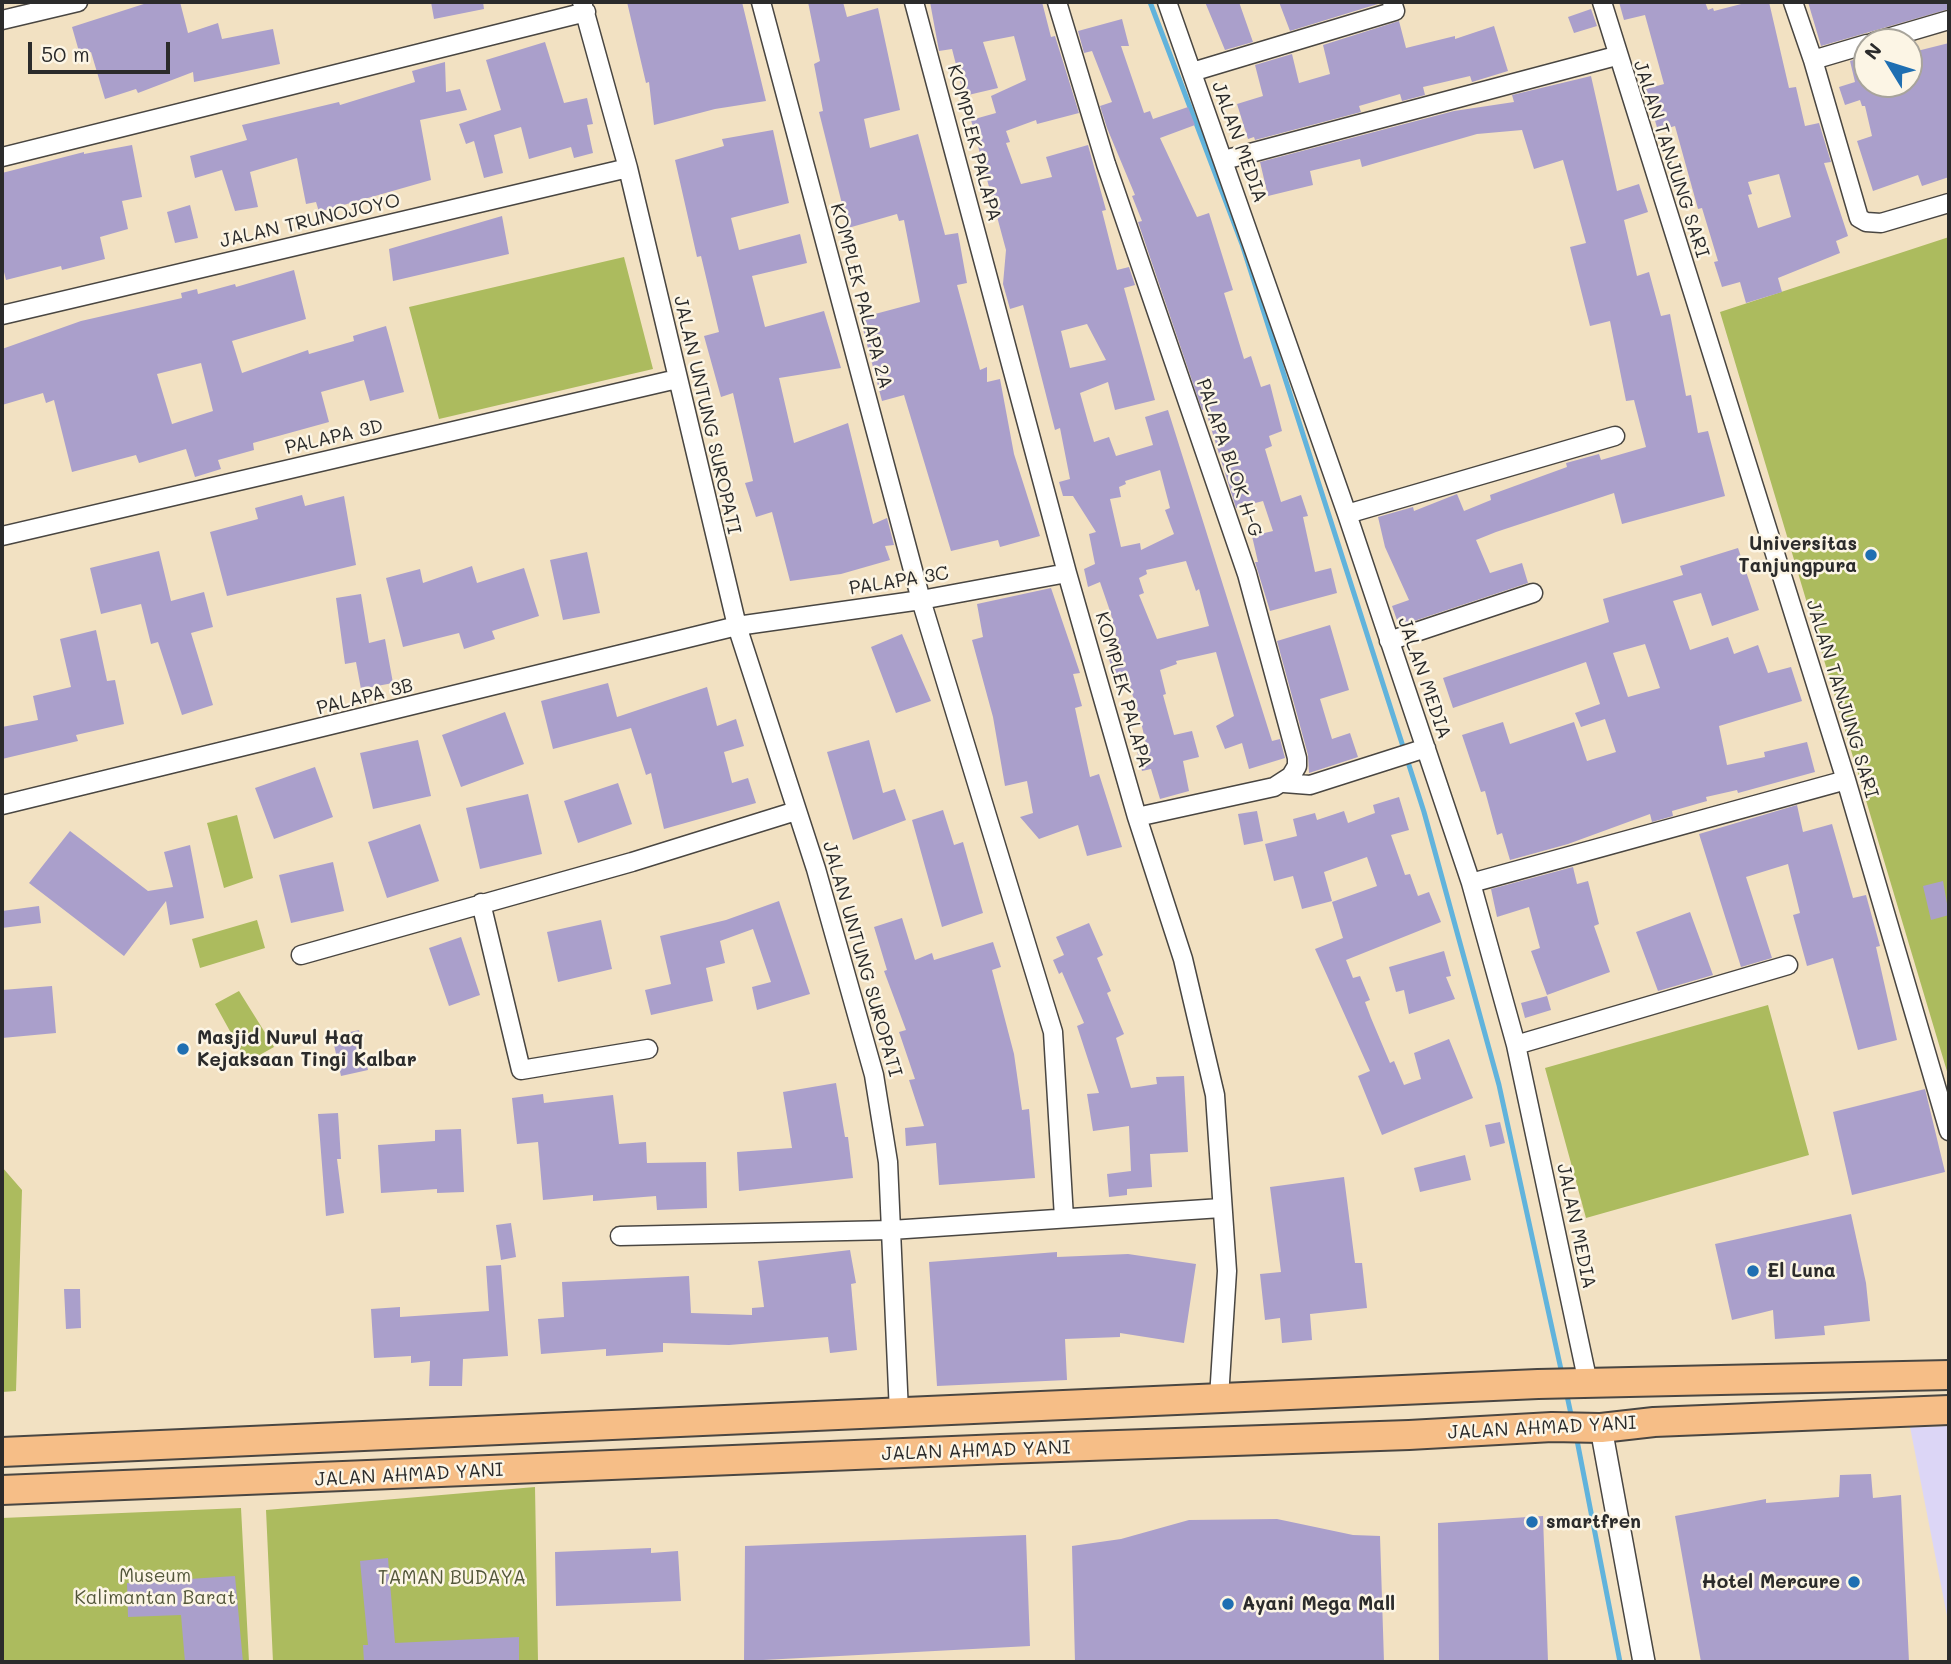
<!DOCTYPE html>
<style>
body{margin:0}
#map{position:relative;width:1951px;height:1664px;overflow:hidden;background:#f2e1c2;font-family:Mali,sans-serif}
canvas{display:block}
.frame{position:absolute;inset:0;border:4px solid #2b2b2b;pointer-events:none}
.north{position:absolute;left:1853px;top:28px;width:70px;height:70px;box-sizing:border-box;background:#fcf5e5;border:2px solid #a8a49b;border-radius:50%;rotate:308deg;font-size:19px;font-weight:700;line-height:28px;text-align:center;color:#2b2b2b}
.north::after{content:'';display:block;margin:auto;width:24px;height:32px;background:#1f6fb2;clip-path:polygon(50% 0,100% 100%,50% 72%,0 100%)}
.scale{position:absolute;left:28px;top:42px;width:142px;height:32px;box-sizing:border-box;border:4px solid #2b2b2b;border-top:0;padding-left:9px;font-size:21px;line-height:24px;white-space:nowrap;color:#2b2b2b;-webkit-text-stroke:5px #fcf5e5;paint-order:stroke}
</style>
<div id="map">
<canvas width="1951" height="1664"></canvas>
<div class="frame"></div>
<div class="north">N</div>
<div class="scale">50 m</div>
</div>
<script>
const ctx = document.querySelector('canvas').getContext('2d');
ctx.lineJoin = 'round';
function fillPath(path, color) { ctx.fillStyle = color; ctx.fill(path, 'evenodd'); }
const poly = rows => new Path2D(rows.map(r => 'M' + r).join(''));
function strokePath(path, color, width, dash) { ctx.strokeStyle = color; ctx.lineWidth = width; ctx.lineCap = dash ? 'butt' : 'round'; ctx.setLineDash(dash || []); ctx.stroke(path); }
function write(font, color, halo, rows, align = 'center') {
  ctx.font = font + ' Mali,sans-serif'; ctx.lineWidth = 5; ctx.setLineDash([]); ctx.textBaseline = 'middle'; ctx.strokeStyle = halo; ctx.fillStyle = color; for (const [text, x, y, turn = 0] of rows) {
    ctx.save(); ctx.translate(x, y); ctx.rotate((+turn || 0) * Math.PI / 180); ctx.textAlign = isNaN(turn) ? turn : align; if (halo) ctx.strokeText(text, 0, 0); ctx.fillText(text, 0, 0); ctx.restore();
  }
}
const built = poly([
 [1949,1426,1949,1626,1910,1427]
]);
const green = poly([
 [1949,237,1949,1078,1720,312],
 [624,257,653,369,439,419,409,307],
 [237,815,253,878,224,888,207,823],
 [257,920,265,948,200,968,192,939],
 [239,991,274,1047,247,1062,215,1004],
 [1768,1005,1809,1155,1586,1218,1545,1068],
 [2,1167,22,1190,16,1391,2,1392],
 [535,1487,538,1662,273,1662,266,1510],
 [241,1508,249,1662,2,1662,2,1518]
]);
const stream = poly([
 [1150,2,1242,244,1424,812,1499,1085,1562,1374],
 [1566,1391,1572,1419],
 [1576,1435,1620,1662]
]);
const building = poly([
 [150,2,180,2,188,33,218,23,222,39,273,29,280,64,194,82,193,72,138,93,136,89,105,99,91,52,80,55,72,27],
 [431,2,483,2,484,9,434,19],
 [627,2,742,2,766,101,715,109,654,125,649,82,646,83],
 [808,2,843,2,847,17,878,8,900,110,864,119,870,148,918,134,945,235,958,233,967,283,957,285,980,370,987,367,987,382,1000,379,1014,454,1040,536,1000,547,998,540,951,551,904,395,882,401,860,318,920,302,904,220,899,221,897,214,848,228,819,112,823,111,814,64,820,61],
 [930,2,1042,2,1051,37,1055,36,1079,113,1037,124,1036,120,1006,131,1010,142,1006,143,1021,184,1052,177,1046,157,1088,145,1106,210,1102,211,1117,270,1129,267,1135,285,1124,288,1155,400,1115,410,1108,382,1080,393,1088,422,1094,442,1109,437,1116,456,1153,445,1145,417,1168,410,1272,741,1280,739,1285,758,1249,769,1242,743,1225,749,1216,726,1234,716,1216,652,1176,661,1177,664,1160,670,1166,694,1163,695,1174,735,1192,731,1199,757,1183,761,1189,791,1160,799,1151,769,1142,771,1137,751,1147,748,1140,718,1126,675,1114,678,1108,655,1119,649,1111,614,1100,582,1088,587,1084,569,1095,564,1089,534,1096,532,1073,496,1063,496,1059,482,1070,479,1060,428,1055,430,1023,305,1010,309,1003,284,1006,250,971,120,996,113,991,96,1026,80,1014,36,983,42,998,88,964,96,952,49,939,51],
 [1087,324,1106,360,1070,368,1061,331],
 [1160,470,1170,508,1165,510,1174,534,1141,550,1140,543,1121,547,1110,499,1121,497,1119,487,1126,484,1125,481],
 [1186,561,1196,591,1199,589,1209,626,1157,639,1139,595,1144,593,1139,578,1147,574,1146,570],
 [1205,2,1239,2,1253,42,1225,50],
 [1279,2,1381,2,1381,3,1290,31],
 [1619,2,1705,2,1708,10,1713,8,1714,11,1749,2,1769,2,1789,88,1796,87,1805,126,1819,123,1831,162,1824,163,1848,236,1836,241,1840,253,1778,278,1782,292,1746,303,1740,282,1722,287,1714,262,1718,261,1702,208,1698,209,1675,126,1658,131,1646,89,1664,84,1645,15,1624,20],
 [1779,174,1791,217,1758,228,1748,195,1752,194,1748,182],
 [1808,2,1949,2,1949,9,1821,46],
 [1591,9,1597,26,1574,33,1568,17],
 [1122,19,1129,46,1121,46,1144,113,1150,111,1153,119,1188,107,1195,125,1160,138,1197,217,1209,213,1233,290,1224,293,1244,359,1251,356,1261,387,1270,384,1282,431,1269,436,1272,446,1265,449,1281,502,1301,495,1308,516,1303,517,1315,572,1331,568,1337,593,1270,611,1255,562,1258,562,1252,536,1273,531,1263,501,1236,508,1205,409,1202,410,1138,222,1142,221,1132,196,1135,195,1107,128,1100,106,1112,102,1092,51,1084,53,1078,31],
 [1399,21,1406,48,1455,36,1455,39,1494,26,1508,71,1472,82,1470,76,1423,87,1425,95,1402,101,1400,94,1359,106,1361,112,1255,140,1254,137,1248,139,1237,104,1263,96,1255,65,1292,54,1299,83,1330,74,1323,45],
 [545,42,564,103,587,98,593,124,587,125,593,153,574,158,571,147,529,159,521,127,494,135,503,173,484,178,474,141,466,144,459,124,501,110,486,60],
 [1949,43,1949,177,1922,186,1918,175,1873,191,1857,141,1872,136,1865,106,1862,106,1860,100,1845,105,1839,87,1855,82,1850,61,1867,56,1867,84,1909,84,1909,53],
 [445,62,446,92,460,89,467,110,420,120,431,180,319,212,316,202,306,204,297,158,250,172,258,207,235,211,222,170,195,178,190,156,247,140,242,125,339,102,340,105,415,82,412,71],
 [1591,76,1617,191,1639,184,1648,212,1624,220,1637,276,1649,272,1661,316,1670,314,1686,396,1691,395,1698,433,1708,431,1725,496,1622,524,1614,493,1496,532,1476,540,1490,573,1522,563,1528,583,1399,626,1392,606,1409,600,1385,547,1378,517,1413,507,1414,511,1457,494,1464,511,1491,500,1490,495,1567,467,1566,463,1599,454,1601,460,1646,447,1634,400,1626,401,1610,321,1590,326,1570,247,1586,243,1563,160,1534,169,1522,130,1477,134,1362,167,1360,159,1310,171,1313,185,1268,196,1260,162,1454,111,1514,102,1512,95],
 [773,130,789,203,731,218,739,250,800,234,807,263,752,276,765,327,824,311,841,368,779,378,794,443,848,423,873,524,887,518,894,545,885,546,890,560,841,574,790,581,772,512,756,517,745,483,753,481,733,393,721,397,704,336,719,332,701,256,697,257,675,160,724,146,722,139],
 [132,145,142,197,122,201,128,229,100,237,105,259,62,270,61,266,6,280,2,264,2,173,84,152,84,154],
 [190,205,198,238,175,243,167,212],
 [502,216,509,254,393,281,389,249],
 [294,270,306,319,232,341,242,373,308,350,309,354,354,341,353,336,386,326,404,392,370,401,364,380,321,392,329,422,253,443,254,450,218,460,221,469,195,477,186,449,139,463,136,455,72,472,54,400,46,403,43,393,2,405,2,349,81,321,182,298,181,293,197,289,198,294,235,284,236,287],
 [201,363,213,411,172,424,157,374],
 [302,495,305,506,344,496,356,565,227,596,210,532,258,519,255,508],
 [1738,548,1759,610,1712,626,1701,593,1673,601,1690,650,1728,637,1734,654,1758,645,1768,673,1791,667,1802,701,1719,726,1727,765,1765,757,1764,752,1807,742,1815,772,1738,793,1737,790,1706,797,1707,801,1672,811,1673,816,1652,822,1650,814,1568,844,1510,860,1502,833,1497,835,1485,791,1481,792,1462,735,1503,722,1510,744,1574,722,1587,761,1616,752,1605,719,1581,727,1575,713,1600,704,1586,662,1453,708,1443,678,1609,622,1603,599,1683,575,1680,566],
 [1645,644,1660,688,1628,697,1613,653],
 [159,551,171,601,204,592,213,627,191,633,213,705,182,715,158,642,151,644,141,604,101,614,90,568],
 [587,552,600,613,563,620,550,560],
 [472,566,477,583,524,568,539,616,492,631,495,639,464,649,459,633,403,647,386,578,420,569,423,583],
 [1051,588,1080,673,1073,674,1082,706,1075,708,1090,777,1099,774,1122,847,1087,856,1078,825,1039,839,1020,817,1033,813,1027,781,1005,786,993,717,972,640,983,637,977,604],
 [361,594,369,643,385,639,393,683,361,689,356,662,345,664,336,598],
 [1330,625,1349,690,1320,699,1332,739,1350,733,1358,757,1309,773,1308,755,1277,641],
 [96,630,107,681,115,680,124,724,76,735,78,741,2,759,2,727,38,720,33,696,71,687,60,639],
 [902,634,931,701,896,713,871,647],
 [608,683,617,717,707,687,717,726,736,719,744,746,724,752,732,783,748,778,756,803,664,829,651,773,646,775,631,728,553,749,541,701],
 [505,712,524,764,461,787,442,735],
 [418,740,431,796,373,809,360,753],
 [869,740,883,793,895,789,906,820,853,840,827,752],
 [315,767,333,817,274,839,255,788],
 [618,783,632,824,578,843,564,801],
 [528,794,542,854,480,869,466,808],
 [1399,797,1409,830,1391,835,1405,875,1410,874,1418,896,1429,892,1441,922,1346,960,1353,978,1360,976,1370,1000,1365,1002,1371,1018,1390,1063,1394,1061,1404,1085,1421,1079,1414,1053,1449,1039,1473,1098,1382,1135,1358,1076,1370,1071,1315,949,1343,938,1332,902,1377,886,1367,857,1324,872,1332,901,1302,909,1293,876,1274,881,1265,844,1297,836,1293,819,1315,813,1317,820,1344,811,1348,823,1375,813,1373,805],
 [1797,805,1803,832,1832,824,1853,898,1866,895,1880,946,1876,947,1897,1040,1858,1050,1833,958,1807,966,1793,915,1800,913,1788,864,1746,877,1772,958,1741,967,1699,834],
 [943,810,954,845,963,842,983,913,942,927,912,820],
 [1257,811,1263,841,1244,845,1238,814],
 [420,824,439,881,387,898,368,842],
 [70,831,148,891,173,887,164,852,190,845,204,918,170,925,166,901,124,956,29,883],
 [333,862,344,911,291,923,279,875],
 [1573,867,1577,884,1588,881,1599,924,1594,926,1610,972,1547,995,1531,951,1540,948,1529,907,1497,917,1491,889],
 [1943,881,1949,915,1931,920,1923,886],
 [779,901,810,994,757,1010,752,987,771,982,753,929,720,941,725,963,706,968,713,1001,651,1015,645,990,671,984,660,936,726,920],
 [39,906,41,923,2,928,2,911],
 [1690,912,1713,975,1658,991,1636,932],
 [902,918,915,960,932,953,934,960,993,942,1001,967,992,970,1014,1054,1022,1110,1029,1109,1035,1178,939,1185,936,1143,906,1146,905,1128,924,1126,909,1080,915,1079,899,1032,906,1030,884,971,887,970,874,927],
 [601,920,612,969,558,982,547,932],
 [1089,923,1103,955,1097,958,1111,991,1107,993,1124,1034,1116,1038,1131,1088,1157,1084,1156,1077,1184,1076,1188,1152,1150,1154,1152,1187,1127,1189,1127,1195,1109,1197,1107,1174,1131,1171,1129,1126,1093,1131,1087,1094,1099,1093,1077,1026,1084,1023,1062,972,1059,974,1053,960,1064,955,1056,937],
 [461,937,480,995,449,1006,429,948],
 [1444,951,1451,976,1446,977,1455,999,1409,1014,1404,990,1396,992,1389,967],
 [52,986,56,1033,2,1038,2,990],
 [1547,996,1551,1010,1525,1018,1521,1003],
 [359,1030,368,1070,341,1076,332,1036],
 [836,1083,845,1137,848,1137,853,1178,739,1191,737,1152,792,1148,783,1092],
 [1925,1089,1945,1172,1852,1195,1833,1112],
 [543,1094,544,1103,613,1095,619,1144,646,1142,647,1163,706,1162,707,1208,657,1210,656,1196,593,1201,593,1195,543,1200,538,1142,517,1144,512,1098],
 [338,1113,341,1159,337,1159,344,1213,326,1216,318,1114],
 [1500,1122,1505,1143,1490,1147,1485,1125],
 [461,1129,464,1192,437,1193,437,1189,381,1193,378,1145,435,1141,435,1130],
 [1465,1155,1471,1180,1420,1192,1414,1168],
 [1344,1177,1355,1263,1362,1263,1367,1308,1310,1314,1312,1340,1282,1343,1280,1318,1265,1320,1260,1274,1281,1272,1270,1187],
 [1851,1214,1866,1283,1870,1321,1824,1326,1825,1335,1775,1339,1773,1310,1732,1320,1715,1244],
 [511,1223,516,1257,501,1260,496,1225],
 [850,1250,856,1283,851,1284,857,1350,830,1353,828,1337,729,1345,663,1343,663,1352,606,1356,606,1349,541,1354,538,1319,564,1317,562,1282,689,1276,691,1313,752,1315,752,1308,764,1307,758,1261],
 [1057,1252,1057,1257,1128,1254,1196,1264,1184,1343,1120,1333,1120,1337,1065,1339,1067,1380,937,1386,929,1262],
 [501,1265,508,1356,463,1359,462,1386,429,1386,430,1361,411,1363,411,1356,374,1358,371,1309,400,1307,400,1317,489,1311,486,1266],
 [64,1289,80,1289,81,1328,66,1329],
 [1871,1474,1873,1498,1901,1495,1909,1662,1701,1662,1675,1516,1766,1499,1766,1503,1839,1497,1840,1475],
 [1543,1516,1548,1662,1439,1662,1438,1523],
 [1277,1519,1353,1535,1380,1536,1384,1662,1075,1662,1072,1546,1121,1539,1189,1520],
 [1026,1535,1030,1646,744,1661,745,1546],
 [651,1548,651,1553,678,1551,681,1601,556,1606,555,1552],
 [388,1558,395,1643,519,1637,519,1662,364,1662,363,1645,368,1645,360,1561],
 [235,1576,243,1662,185,1662,181,1615,128,1617,127,1583]
]);
const minor = poly([
 [582,2,628,168,737,626,816,869,874,1075,888,1162,899,1413],
 [761,2,921,600,1053,1032,1064,1218],
 [914,2,1067,573,1137,817,1183,959,1215,1095,1227,1271,1219,1398],
 [1057,2,1106,164,1247,574,1297,758,1297,766,1291,776,1274,787,1137,817],
 [1167,2,1347,514,1471,883,1516,1045,1588,1383],
 [1602,2,1846,780,1949,1131],
 [1793,2,1813,60,1859,218,1866,222,1881,223,1949,203],
 [2,20,78,2],
 [1874,42,1949,20],
 [1813,60,1867,44],
 [1192,72,1395,11,1392,2],
 [2,157,586,12],
 [1224,160,1616,56],
 [2,315,628,168],
 [1347,514,1615,436],
 [2,536,677,379],
 [1389,641,1533,593],
 [1284,783,1310,785,1426,748],
 [2,805,737,626,921,600,1067,573],
 [1471,883,1846,780],
 [481,903,521,1070,648,1049],
 [301,955,632,862,796,811],
 [1516,1045,1788,965],
 [620,1236,891,1230,1221,1208]
]);
const tertiary = poly([
 [1601,1428,1644,1662]
]);
const trunk = poly([
 [2,1452,1538,1384,1949,1375],
 [2,1490,1001,1449,1409,1435,1552,1427,1601,1428,1654,1422,1949,1410]
]);
const markers = [
 [1871,555,7,"#1f6fb2"],
 [183,1049,7,"#1f6fb2"],
 [1753,1271,7,"#1f6fb2"],
 [1532,1522,7,"#1f6fb2"],
 [1854,1582,7,"#1f6fb2"],
 [1228,1604,7,"#1f6fb2"]
];
const streetNames = [
 ["JALAN MEDIA",1239,142,70],
 ["KOMPLEK PALAPA",974,143,75],
 ["JALAN TANJUNG SARI",1671,159,72],
 ["JALAN TRUNOJOYO",310,221,-13],
 ["KOMPLEK PALAPA 2A",861,296,75],
 ["JALAN UNTUNG SUROPATI",707,415,77],
 ["PALAPA 3D",334,437,-13],
 ["PALAPA BLOK H-G",1229,458,71],
 ["PALAPA 3C",899,581,-9],
 ["JALAN MEDIA",1424,678,71],
 ["KOMPLEK PALAPA",1123,690,74],
 ["PALAPA 3B",365,697,-14],
 ["JALAN TANJUNG SARI",1842,699,73],
 ["JALAN UNTUNG SUROPATI",862,959,74],
 ["JALAN MEDIA",1576,1226,78],
 ["JALAN AHMAD YANI",1542,1428,-3],
 ["JALAN AHMAD YANI",976,1451,-2],
 ["JALAN AHMAD YANI",409,1475,-3]
];
const poiNames = [
 ["Universitas",1857,544,"right"],
 ["Tanjungpura",1857,566,"right"],
 ["Masjid Nurul Haq",197,1038],
 ["Kejaksaan Tingi Kalbar",197,1060],
 ["El Luna",1767,1271],
 ["smartfren",1546,1522],
 ["Hotel Mercure",1840,1582,"right"],
 ["Ayani Mega Mall",1242,1604]
];
const parkNames = [
 ["Museum",155,1576],
 ["Kalimantan Barat",155,1598],
 ["TAMAN BUDAYA",452,1578]
];
fillPath(built, '#dcd6f6');
fillPath(green, '#acbb5e');
strokePath(stream, '#61b3dc', 5);
fillPath(building, '#aa9fcb');
strokePath(minor, '#494642', 21);
strokePath(tertiary, '#494642', 24);
strokePath(trunk, '#494642', 32);
strokePath(minor, '#fff', 18);
strokePath(tertiary, '#fff', 21);
strokePath(trunk, '#f6be87', 28);
for (const [x, y, r, color] of markers) { const dot = new Path2D(); dot.arc(x, y, r, 0, 2 * Math.PI); ctx.fillStyle = color; ctx.fill(dot); strokePath(dot, '#fcf5e5', 2.5); }
write('19px', '#2b2b2b', '#fcf5e5', streetNames);
write('bold 19px', '#2b2b2b', '#fcf5e5', poiNames, 'left');
write('19px', '#52563a', '#fcf5e5', parkNames);
</script>
